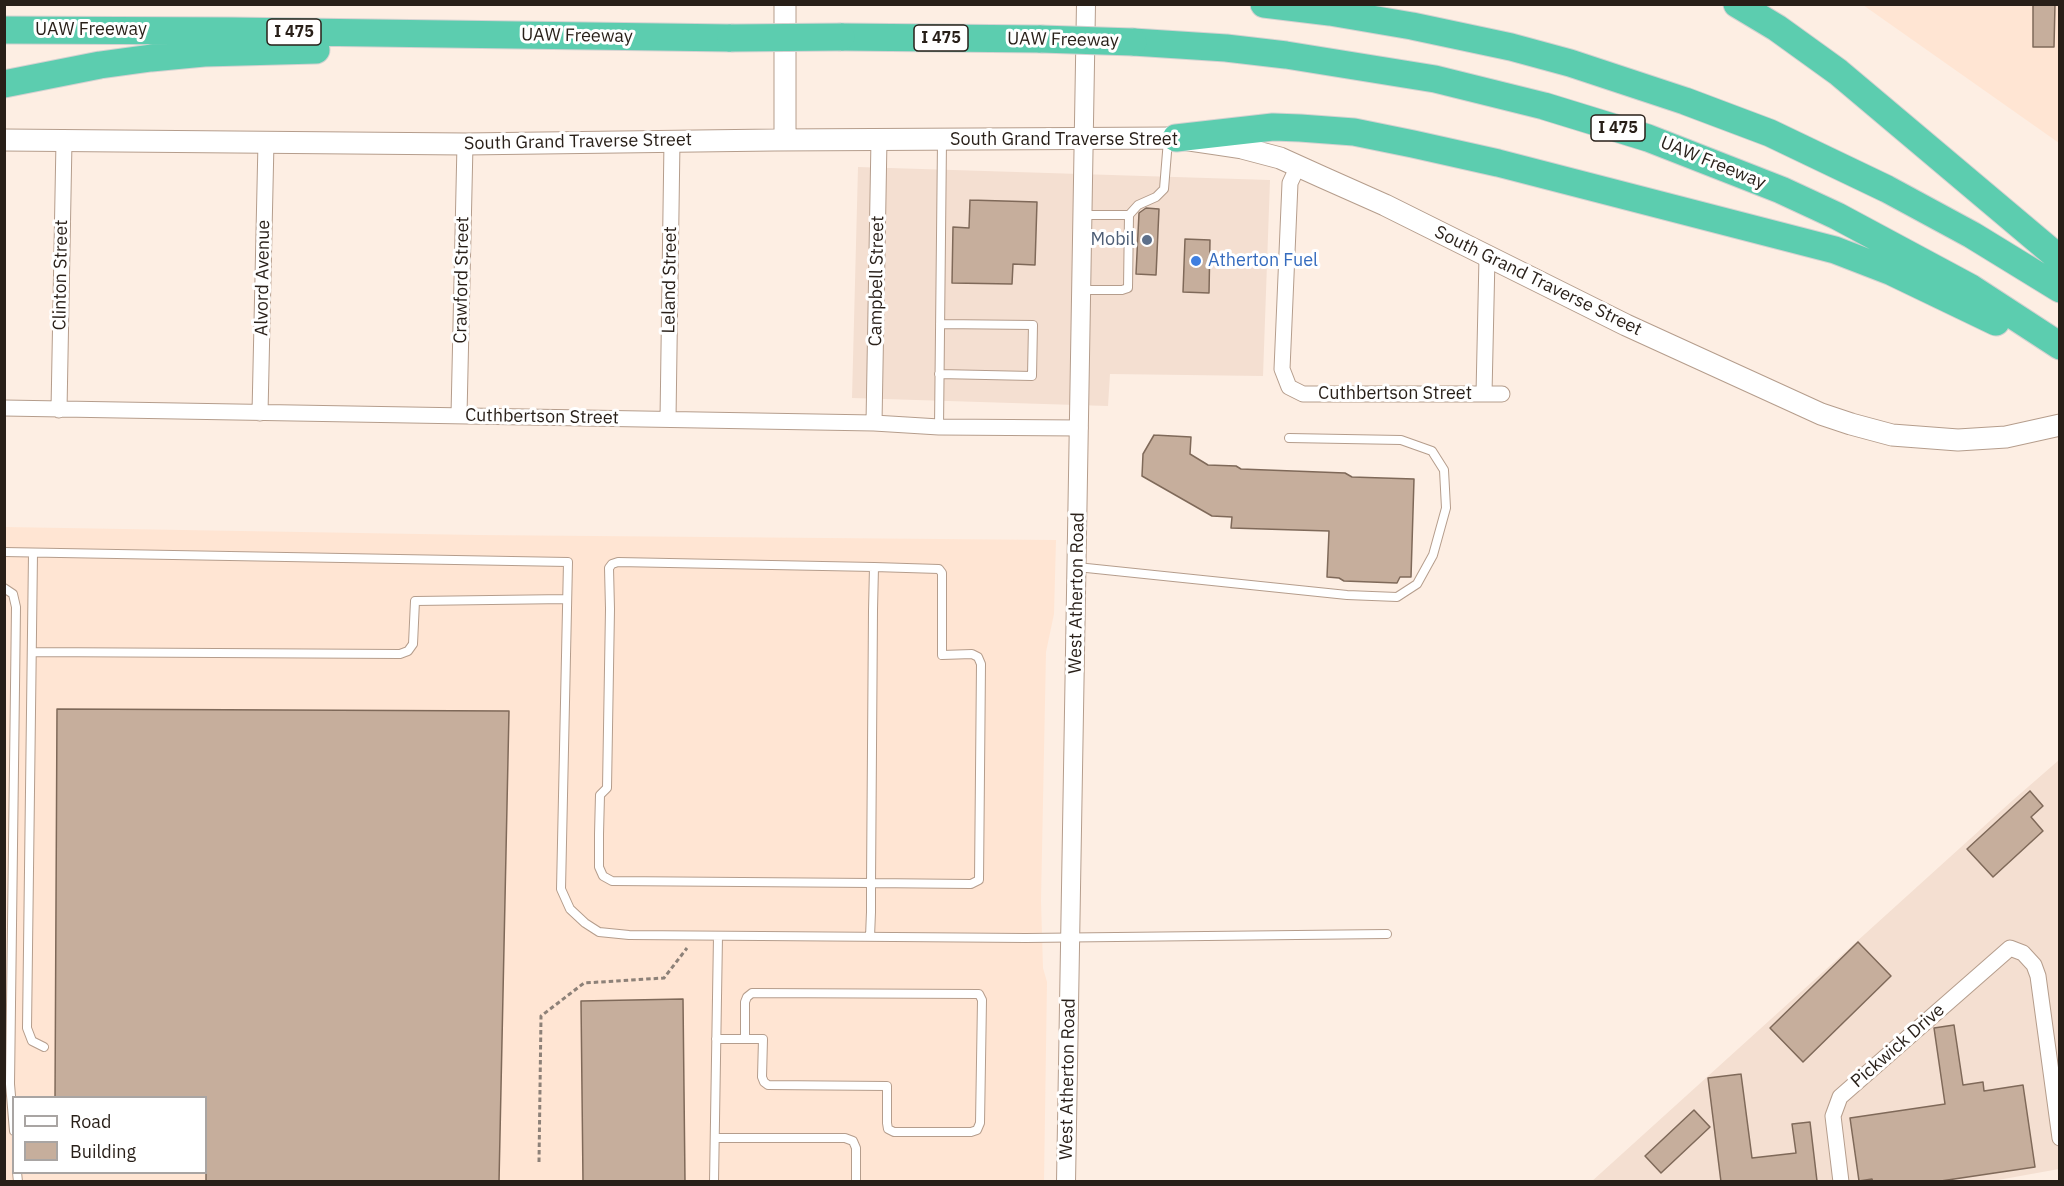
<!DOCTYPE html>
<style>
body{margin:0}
#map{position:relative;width:2064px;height:1186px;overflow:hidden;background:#fdeee3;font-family:"IBM Plex Sans",sans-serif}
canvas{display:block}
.frame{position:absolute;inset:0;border:6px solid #281f18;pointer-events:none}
.legend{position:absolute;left:12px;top:1096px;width:195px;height:78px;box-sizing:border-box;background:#fff;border:2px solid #a9a5a3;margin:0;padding:8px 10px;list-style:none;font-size:18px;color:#281f18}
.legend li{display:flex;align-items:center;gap:12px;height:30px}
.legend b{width:30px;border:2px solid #a9a5a3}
</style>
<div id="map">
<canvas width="2064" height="1186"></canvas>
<div class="frame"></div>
<ul class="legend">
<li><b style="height:8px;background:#fff"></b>Road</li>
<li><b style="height:16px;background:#c6ae9c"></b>Building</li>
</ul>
</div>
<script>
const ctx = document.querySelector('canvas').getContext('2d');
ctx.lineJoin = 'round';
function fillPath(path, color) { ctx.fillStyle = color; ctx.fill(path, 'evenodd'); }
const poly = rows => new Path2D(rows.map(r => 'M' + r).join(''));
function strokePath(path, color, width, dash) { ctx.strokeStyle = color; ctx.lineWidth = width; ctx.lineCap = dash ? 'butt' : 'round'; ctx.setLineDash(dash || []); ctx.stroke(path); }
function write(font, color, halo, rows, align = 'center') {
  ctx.font = font + ' "IBM Plex Sans",sans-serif'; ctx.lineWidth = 6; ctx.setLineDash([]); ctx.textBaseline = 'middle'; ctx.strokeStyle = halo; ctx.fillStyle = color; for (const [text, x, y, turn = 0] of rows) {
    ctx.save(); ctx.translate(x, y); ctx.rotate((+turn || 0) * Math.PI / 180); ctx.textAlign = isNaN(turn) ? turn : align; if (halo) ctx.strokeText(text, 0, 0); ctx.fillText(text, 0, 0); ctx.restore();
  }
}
const commercial = poly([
 [858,167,1270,180,1263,376,1110,374,1108,406,852,398],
 [2059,760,2059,1169,1987,1182,1591,1182,2013,800]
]);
const built = poly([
 [1863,5,2059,5,2059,143],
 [5,527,478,535,1056,540,1054,614,1046,652,1041,901,1043,968,1047,982,1044,1181,5,1182],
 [14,1098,206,1098,206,1172,14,1172]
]);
const building = poly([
 [2033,4,2055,4,2054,47,2033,47,2033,4],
 [970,200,1037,202,1035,265,1013,264,1012,284,952,283,953,227,969,228,970,200],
 [1146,208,1159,209,1156,275,1136,274,1139,213,1146,208],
 [1185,239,1210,240,1209,293,1183,292,1185,239],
 [1154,435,1191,437,1190,454,1208,465,1236,466,1241,469,1345,473,1352,477,1414,479,1411,577,1400,577,1397,583,1344,581,1339,578,1327,577,1329,531,1231,528,1232,517,1212,516,1142,476,1143,454,1154,435],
 [57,709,509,711,499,1182,206,1182,206,1098,55,1098,57,709],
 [2030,791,2043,806,2031,817,2043,831,1993,877,1967,849,2030,791],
 [1858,942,1891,976,1803,1062,1770,1028,1858,942],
 [683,999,685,1182,583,1182,581,1001,683,999],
 [1954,1025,1963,1085,1983,1082,1984,1091,2023,1085,2035,1167,1934,1182,1873,1182,1872,1179,1859,1181,1850,1118,1945,1104,1934,1028,1954,1025],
 [1741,1074,1752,1158,1796,1153,1792,1124,1810,1122,1817,1181,1721,1182,1708,1078,1741,1074],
 [1694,1110,1710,1127,1661,1173,1645,1156,1694,1110]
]);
const path = poly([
 [539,1162,541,1016,584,983,664,978,687,948]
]);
const service = poly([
 [1082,215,1129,215,1138,205,1156,197,1164,189,1168,140],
 [1083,290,1122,290,1128,288,1129,215],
 [939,374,1032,376,1033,325,940,324],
 [939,427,942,141],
 [4,552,568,562,561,889,570,909,585,923,599,932,629,935,1026,938,1387,934],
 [33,553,27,1028,32,1041,44,1047],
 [1077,567,1347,595,1397,597,1417,584,1433,555,1446,508,1444,470,1432,451,1401,440,1289,438],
 [4,588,13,594,16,607,10,1084,14,1131],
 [32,652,400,654,408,651,413,644,415,601,567,599],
 [870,937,871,912,871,883,873,610,874,567,618,562,612,564,609,568,610,609,607,788,600,795,599,834,599,867,603,876,612,881,871,883,971,884,979,880,981,664,978,657,972,654,942,655,942,573,939,569,874,567],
 [716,1039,763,1039,762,1077,764,1082,768,1085,887,1086,887,1123,888,1129,894,1132,971,1132,977,1130,980,1123,982,1000,979,994,752,993,747,997,745,1002,745,1039],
 [715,1138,845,1138,853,1141,856,1148,856,1182],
 [17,1172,18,1182],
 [714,1182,718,936]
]);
const minor = poly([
 [1298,166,1290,183,1282,369,1289,387,1303,394,1502,394],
 [1484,394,1487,257],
 [4,408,874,423,939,427,1080,428],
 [59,410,64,141],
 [260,413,266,142],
 [459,415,465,144],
 [668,419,672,141],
 [874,423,879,139],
 [1841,1182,1833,1116,1840,1097,2010,948,2023,953,2034,965,2038,976,2060,1138]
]);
const tertiary = poly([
 [1066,1182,1086,4]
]);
const secondary = poly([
 [4,140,465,144,774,140,1176,138,1217,144,1242,148,1280,158,1322,177,1385,205,1626,325,1821,414,1851,424,1892,435,1958,440,2006,437,2060,425],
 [785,140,785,4]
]);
const motorway = poly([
 [1264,4,1330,12,1412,26,1511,47,1570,63,1685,101,1770,133,1887,189,1972,235,2060,289],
 [1737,4,1777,28,1838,72,2060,259],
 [4,30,232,31,731,38],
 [841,37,1041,39],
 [1133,42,1226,48,1286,55,1435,79,1544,106,1648,138,1781,190,1837,216,1971,288,2060,346],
 [4,84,100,65,151,58,204,53,316,50],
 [1176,138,1273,127,1300,128,1354,132,1413,144,1498,163,1835,250,1892,272,1996,322]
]);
const motorwayBridge = poly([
 [731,38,841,37],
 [1041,39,1133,42]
]);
const markers = [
 [1147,240,6,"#5c6f8a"],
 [1196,261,6,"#3f7fe0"]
];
const shields = [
 [294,32,54],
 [941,38,54],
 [1618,128,54]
];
const shieldNames = [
 ["I 475",294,32],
 ["I 475",941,38],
 ["I 475",1618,128]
];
const streetNames = [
 ["UAW Freeway",91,30],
 ["UAW Freeway",577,36,1],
 ["UAW Freeway",1063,40,1],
 ["South Grand Traverse Street",1064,140],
 ["South Grand Traverse Street",578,142,-1],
 ["UAW Freeway",1713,163,22],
 ["Clinton Street",61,275,-89],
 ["Alvord Avenue",263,278,-89],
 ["Crawford Street",462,280,-89],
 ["Leland Street",670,280,-89],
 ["Campbell Street",877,281,-89],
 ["South Grand Traverse Street",1538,281,26],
 ["Cuthbertson Street",1395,394],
 ["Cuthbertson Street",542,417,1],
 ["West Atherton Road",1077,593,-89],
 ["Pickwick Drive",1898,1046,-41],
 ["West Atherton Road",1068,1079,-89]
];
const serviceNames = [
 ["Mobil",1135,240]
];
const shopNames = [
 ["Atherton Fuel",1208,261]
];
fillPath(commercial, '#f4dfd1');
fillPath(built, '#ffe5d3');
fillPath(building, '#c6ae9c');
strokePath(building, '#7f6959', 1.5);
strokePath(service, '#b59d8c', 10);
strokePath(minor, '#b59d8c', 17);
strokePath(tertiary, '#b59d8c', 20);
strokePath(secondary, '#b59d8c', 23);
strokePath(motorway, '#d4d2d1', 29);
strokePath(path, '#8d8178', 3, [4.5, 3]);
strokePath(service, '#fff', 8);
strokePath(minor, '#fff', 15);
strokePath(tertiary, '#fff', 18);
strokePath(secondary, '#fff', 21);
strokePath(motorway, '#5ccdaf', 27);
strokePath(motorwayBridge, '#d4d2d1', 29, []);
strokePath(motorwayBridge, '#5ccdaf', 27);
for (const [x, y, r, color] of markers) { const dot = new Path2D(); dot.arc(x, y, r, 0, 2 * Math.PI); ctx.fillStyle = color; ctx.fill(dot); strokePath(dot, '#fff', 2); }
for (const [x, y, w] of shields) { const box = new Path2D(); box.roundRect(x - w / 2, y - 13, w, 26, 4.5); ctx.fillStyle = '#fff'; ctx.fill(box); strokePath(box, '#281f18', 1.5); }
write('bold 16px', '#281f18', null, shieldNames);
write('18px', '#281f18', '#fff', streetNames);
write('18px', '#4e5e75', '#fff', serviceNames, 'right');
write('18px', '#366cbe', '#fff', shopNames, 'left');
</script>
